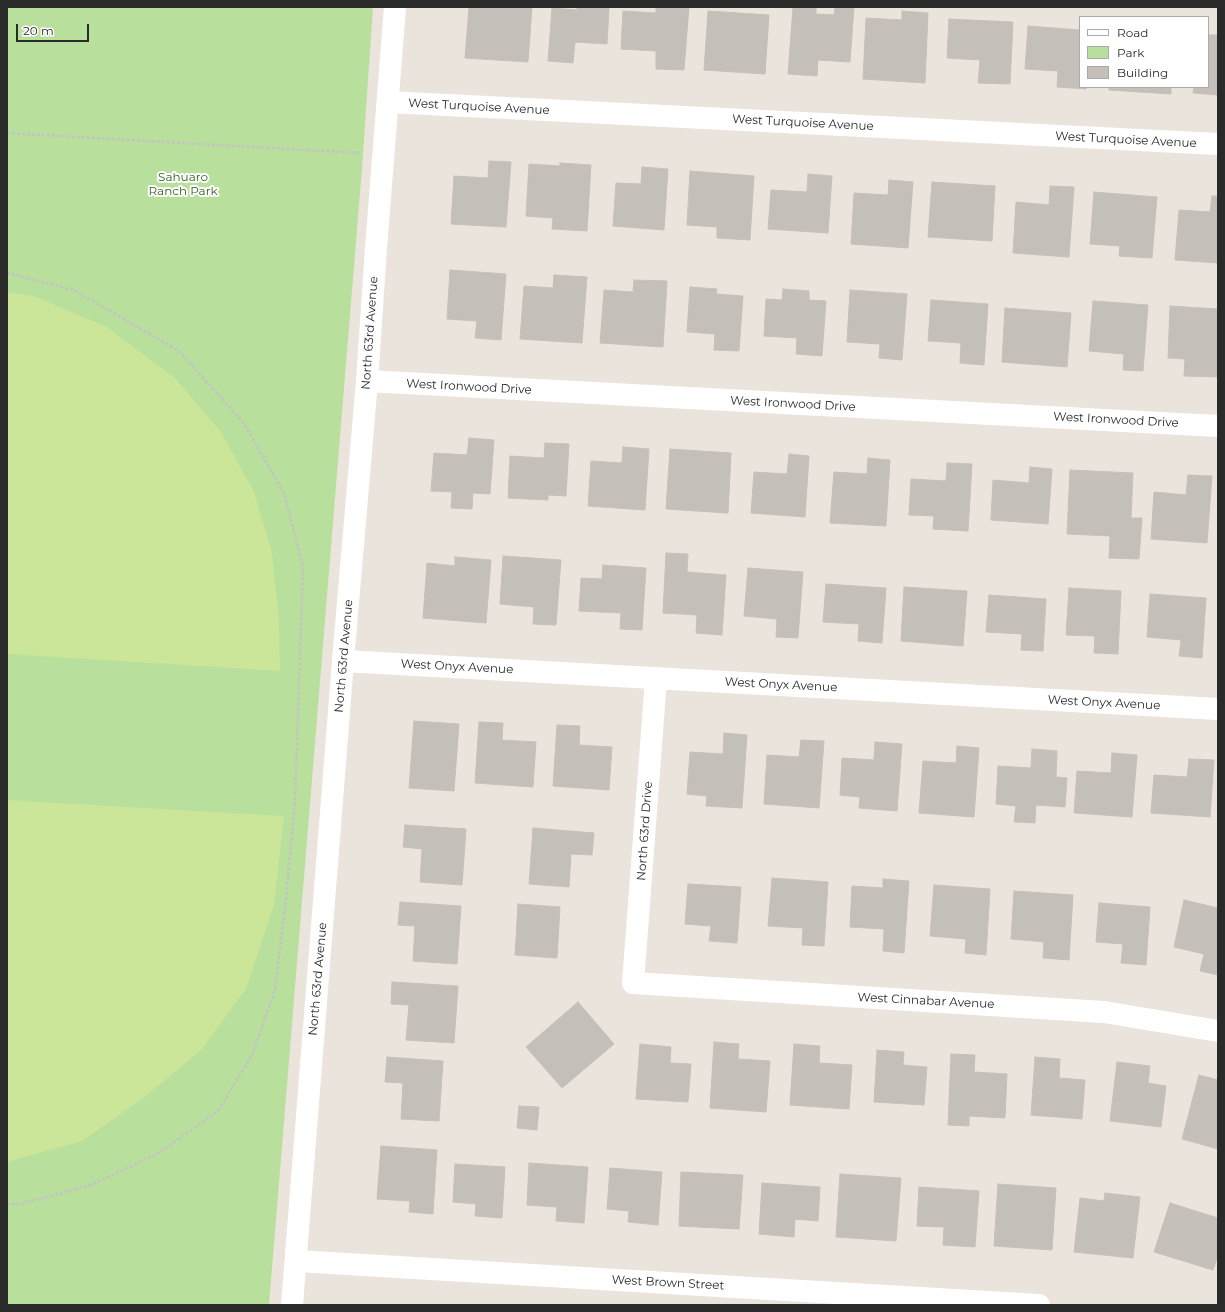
<!DOCTYPE html>
<style>
body{margin:0}
#map{position:relative;width:1225px;height:1312px;overflow:hidden;background:#ebe4dd;font-family:Montserrat,sans-serif}
canvas{display:block}
.frame{position:absolute;inset:0;border:8px solid #2a2a2a;pointer-events:none}
.legend{position:absolute;left:1079px;top:16px;width:130px;height:72px;box-sizing:border-box;background:#fff;border:1px solid #aaa;margin:0;padding:5px 7px;list-style:none;font-size:12px;color:#2a2a2a}
.legend li{display:flex;align-items:center;gap:8px;height:20px}
.legend b{width:20px;border:1px solid #aaa}
.scale{position:absolute;left:16px;top:24px;width:73px;height:18px;box-sizing:border-box;border:2px solid #2a2a2a;border-top:0;padding-left:5px;font-size:12px;line-height:14px;white-space:nowrap;color:#2a2a2a;-webkit-text-stroke:3px #fff;paint-order:stroke}
</style>
<div id="map">
<canvas width="1225" height="1312"></canvas>
<div class="frame"></div>
<ul class="legend">
<li><b style="height:5px;background:#fff"></b>Road</li>
<li><b style="height:11px;background:#b8df9c"></b>Park</li>
<li><b style="height:11px;background:#c4bfb8"></b>Building</li>
</ul>
<div class="scale">20 m</div>
</div>
<script>
const ctx = document.querySelector('canvas').getContext('2d');
ctx.lineJoin = 'round';
function fillPath(path, color) { ctx.fillStyle = color; ctx.fill(path, 'evenodd'); }
const poly = rows => new Path2D(rows.map(r => 'M' + r).join(''));
function strokePath(path, color, width, dash) { ctx.strokeStyle = color; ctx.lineWidth = width; ctx.lineCap = dash ? 'butt' : 'round'; ctx.setLineDash(dash || []); ctx.stroke(path); }
function write(font, color, halo, rows, align = 'center') {
  ctx.font = font + ' Montserrat,sans-serif'; ctx.lineWidth = 4; ctx.setLineDash([]); ctx.textBaseline = 'middle'; ctx.strokeStyle = halo; ctx.fillStyle = color; for (const [text, x, y, turn = 0] of rows) {
    ctx.save(); ctx.translate(x, y); ctx.rotate((+turn || 0) * Math.PI / 180); ctx.textAlign = isNaN(turn) ? turn : align; if (halo) ctx.strokeText(text, 0, 0); ctx.fillText(text, 0, 0); ctx.restore();
  }
}
const green = poly([
 [7,7,373,7,362,168,269,1305,7,1305]
]);
const pitch = poly([
 [7,292,36,297,107,327,176,379,221,432,254,492,272,552,279,621,280,671,7,654],
 [7,800,284,816,274,905,246,989,201,1050,145,1097,82,1141,7,1162]
]);
const building = poly([
 [469,7,532,7,528,62,465,58,469,7],
 [577,7,609,7,607,44,575,42,573,63,548,61,552,8,577,10,577,7],
 [656,7,689,7,684,70,656,69,656,51,621,49,623,11,656,13,656,7],
 [793,7,816,7,816,14,834,15,835,7,854,7,850,62,818,60,817,76,788,74,793,7],
 [708,11,769,15,765,74,704,70,708,11],
 [902,11,928,13,925,83,863,79,866,18,902,20,902,11],
 [949,19,1013,22,1010,84,978,83,980,60,947,58,949,19],
 [1028,26,1080,30,1080,87,1087,87,1086,89,1057,87,1058,71,1025,69,1028,26],
 [1208,35,1218,35,1218,95,1193,93,1194,87,1208,87,1208,35],
 [1109,87,1171,87,1171,94,1109,90,1109,87],
 [489,161,511,162,506,227,451,224,454,176,488,178,489,161],
 [560,163,591,165,587,231,552,229,553,218,526,216,529,164,560,166,560,163],
 [642,167,668,169,664,230,613,226,616,183,641,184,642,167],
 [690,171,754,176,750,240,717,238,717,227,687,225,690,171],
 [808,174,832,176,828,233,768,229,771,190,807,192,808,174],
 [889,180,913,182,908,248,851,244,854,193,888,195,889,180],
 [932,182,995,186,992,241,928,237,932,182],
 [1050,186,1074,187,1069,257,1013,253,1016,202,1049,205,1050,186],
 [1094,192,1157,197,1152,258,1119,256,1120,246,1090,244,1094,192],
 [1212,196,1218,196,1218,263,1175,260,1179,210,1210,212,1212,196],
 [450,270,506,274,501,340,475,338,477,321,447,319,450,270],
 [554,275,587,277,582,343,520,339,524,286,553,288,554,275],
 [634,280,667,281,663,347,600,343,604,290,633,292,634,280],
 [690,287,717,289,716,294,743,296,739,351,714,350,715,334,687,332,690,287],
 [783,289,809,291,809,300,826,301,822,356,796,354,797,338,764,336,766,299,782,300,783,289],
 [850,290,907,294,902,360,879,358,880,344,847,342,850,290],
 [931,300,988,304,984,365,960,363,961,343,928,341,931,300],
 [1093,301,1148,305,1143,371,1123,370,1124,354,1089,351,1093,301],
 [1170,306,1218,309,1218,377,1184,376,1185,359,1168,358,1170,306],
 [1005,308,1071,313,1067,367,1002,362,1005,308],
 [469,438,494,440,490,494,473,493,472,509,451,508,452,492,431,491,434,453,467,455,469,438],
 [545,443,569,444,566,496,548,495,548,500,508,498,510,456,544,458,545,443],
 [623,447,649,449,645,510,588,506,591,461,622,463,623,447],
 [670,449,731,453,728,513,666,509,670,449],
 [789,454,809,456,805,517,751,513,754,472,787,474,789,454],
 [868,458,890,460,886,526,830,523,834,472,867,474,868,458],
 [947,463,972,464,968,531,933,529,934,516,909,515,911,479,946,481,947,463],
 [1030,467,1052,469,1048,524,991,520,993,480,1029,483,1030,467],
 [1070,470,1133,473,1131,518,1142,518,1139,559,1109,558,1110,536,1067,534,1070,470],
 [1188,475,1212,476,1207,543,1151,539,1154,492,1186,495,1188,475],
 [666,553,688,554,687,572,726,575,722,635,696,633,697,615,663,613,666,553],
 [503,556,561,560,556,625,533,624,534,607,500,604,503,556],
 [455,557,491,560,486,623,423,618,427,563,455,566,455,557],
 [603,565,646,568,642,630,620,629,621,613,579,611,581,578,602,579,603,565],
 [748,568,803,572,798,638,776,637,777,619,744,616,748,568],
 [826,584,886,588,882,643,858,641,859,624,823,622,826,584],
 [904,587,967,591,963,646,901,641,904,587],
 [1069,588,1121,591,1118,654,1094,653,1095,636,1066,635,1069,588],
 [1150,594,1206,598,1202,658,1179,656,1181,640,1147,637,1150,594],
 [989,595,1046,599,1043,651,1021,650,1022,634,986,632,989,595],
 [414,721,459,724,454,791,409,788,414,721],
 [479,722,503,723,502,740,536,742,533,787,475,783,479,722],
 [557,725,580,726,579,745,612,747,609,790,553,786,557,725],
 [724,733,747,735,742,808,706,806,707,796,687,794,690,752,723,754,724,733],
 [801,740,824,741,819,808,764,804,767,755,799,757,801,740],
 [875,742,902,744,897,811,859,808,860,797,840,795,842,758,874,760,875,742],
 [957,746,979,748,974,817,919,813,923,761,956,763,957,746],
 [1032,749,1057,751,1056,777,1067,778,1065,807,1036,805,1035,823,1014,822,1016,806,996,804,998,766,1031,768,1032,749],
 [1112,753,1137,755,1132,817,1074,813,1077,771,1111,773,1112,753],
 [1189,759,1214,760,1210,817,1151,813,1154,775,1187,777,1189,759],
 [405,825,466,829,462,885,420,882,422,849,403,847,405,825],
 [533,828,594,833,592,855,571,854,569,887,529,884,533,828],
 [772,878,828,882,824,946,802,945,803,928,768,926,772,878],
 [883,879,909,881,904,953,883,951,884,929,850,927,852,886,883,888,883,879],
 [688,884,741,887,737,943,709,941,711,926,685,924,688,884],
 [934,885,990,889,986,955,965,953,966,939,930,936,934,885],
 [1014,891,1073,895,1069,960,1043,958,1044,942,1011,939,1014,891],
 [1184,900,1218,908,1218,975,1200,971,1204,954,1174,947,1184,900],
 [400,902,461,906,457,964,413,961,415,926,398,925,400,902],
 [1099,903,1150,907,1146,965,1121,963,1123,944,1096,942,1099,903],
 [518,904,560,907,557,958,515,955,518,904],
 [392,982,458,986,454,1043,406,1040,409,1005,391,1004,392,982],
 [578,1002,614,1044,562,1088,526,1047,578,1002],
 [714,1042,739,1044,738,1059,770,1061,766,1112,710,1108,714,1042],
 [640,1044,671,1047,670,1063,691,1064,688,1102,636,1099,640,1044],
 [794,1044,820,1046,819,1063,852,1065,849,1109,790,1105,794,1044],
 [877,1050,904,1052,903,1065,927,1067,924,1105,874,1102,877,1050],
 [951,1054,975,1055,974,1072,1007,1074,1005,1118,969,1116,969,1126,948,1125,951,1054],
 [387,1057,443,1061,439,1121,401,1119,403,1083,385,1082,387,1057],
 [1035,1057,1060,1059,1059,1078,1085,1080,1082,1119,1031,1115,1035,1057],
 [1117,1062,1150,1066,1148,1083,1166,1086,1161,1127,1110,1121,1117,1062],
 [1199,1075,1218,1080,1218,1149,1182,1139,1199,1075],
 [519,1106,539,1107,537,1130,517,1128,519,1106],
 [381,1146,437,1150,433,1214,409,1212,410,1201,377,1199,381,1146],
 [529,1163,588,1167,584,1223,556,1221,557,1207,527,1205,529,1163],
 [455,1164,505,1167,502,1218,475,1216,476,1204,453,1202,455,1164],
 [610,1168,662,1172,658,1225,628,1222,629,1211,607,1209,610,1168],
 [681,1172,743,1175,739,1229,679,1226,681,1172],
 [840,1174,901,1178,896,1241,836,1237,840,1174],
 [762,1183,820,1187,818,1221,795,1219,794,1237,759,1234,762,1183],
 [998,1184,1056,1188,1052,1250,994,1246,998,1184],
 [919,1187,979,1191,975,1247,943,1245,944,1227,917,1226,919,1187],
 [1105,1193,1140,1197,1133,1258,1074,1252,1080,1198,1104,1201,1105,1193],
 [1170,1203,1218,1218,1218,1255,1213,1270,1154,1252,1170,1203]
]);
const path = poly([
 [7,133,360,153],
 [7,273,74,290,179,351,243,422,284,493,303,566,295,801,286,899,275,990,252,1055,218,1111,157,1154,91,1185,20,1204,7,1204]
]);
const minor = poly([
 [388,102,1218,144],
 [367,381,1218,426],
 [343,661,1218,709],
 [656,679,633,983,1104,1012,1218,1031],
 [296,1261,1039,1305]
]);
const tertiary = poly([
 [292,1305,343,661,367,381,376,248,395,7]
]);
const streetNames = [
 ["West Turquoise Avenue",479,107,3],
 ["West Turquoise Avenue",803,123,3],
 ["West Turquoise Avenue",1126,140,3],
 ["North 63rd Avenue",370,333,-86],
 ["West Ironwood Drive",469,387,3],
 ["West Ironwood Drive",793,404,3],
 ["West Ironwood Drive",1116,420,3],
 ["North 63rd Avenue",344,656,-85],
 ["West Onyx Avenue",457,667,3],
 ["West Onyx Avenue",781,685,3],
 ["West Onyx Avenue",1104,703,3],
 ["North 63rd Drive",645,831,-86],
 ["North 63rd Avenue",318,979,-85],
 ["West Cinnabar Avenue",926,1001,3],
 ["West Brown Street",668,1283,3]
];
const parkNames = [
 ["Sahuaro",183,177],
 ["Ranch Park",183,191]
];
fillPath(green, '#b8df9c');
fillPath(pitch, '#cbe599');
fillPath(building, '#c4bfb8');
strokePath(building, '#c6c0b7', 1);
strokePath(path, '#c3c3c3', 2.5, [3, 2]);
strokePath(minor, '#fff', 22);
strokePath(tertiary, '#fff', 22);
write('12px', '#2a2a2a', '#fff', streetNames);
write('12px', '#32631e', '#fff', parkNames);
</script>
